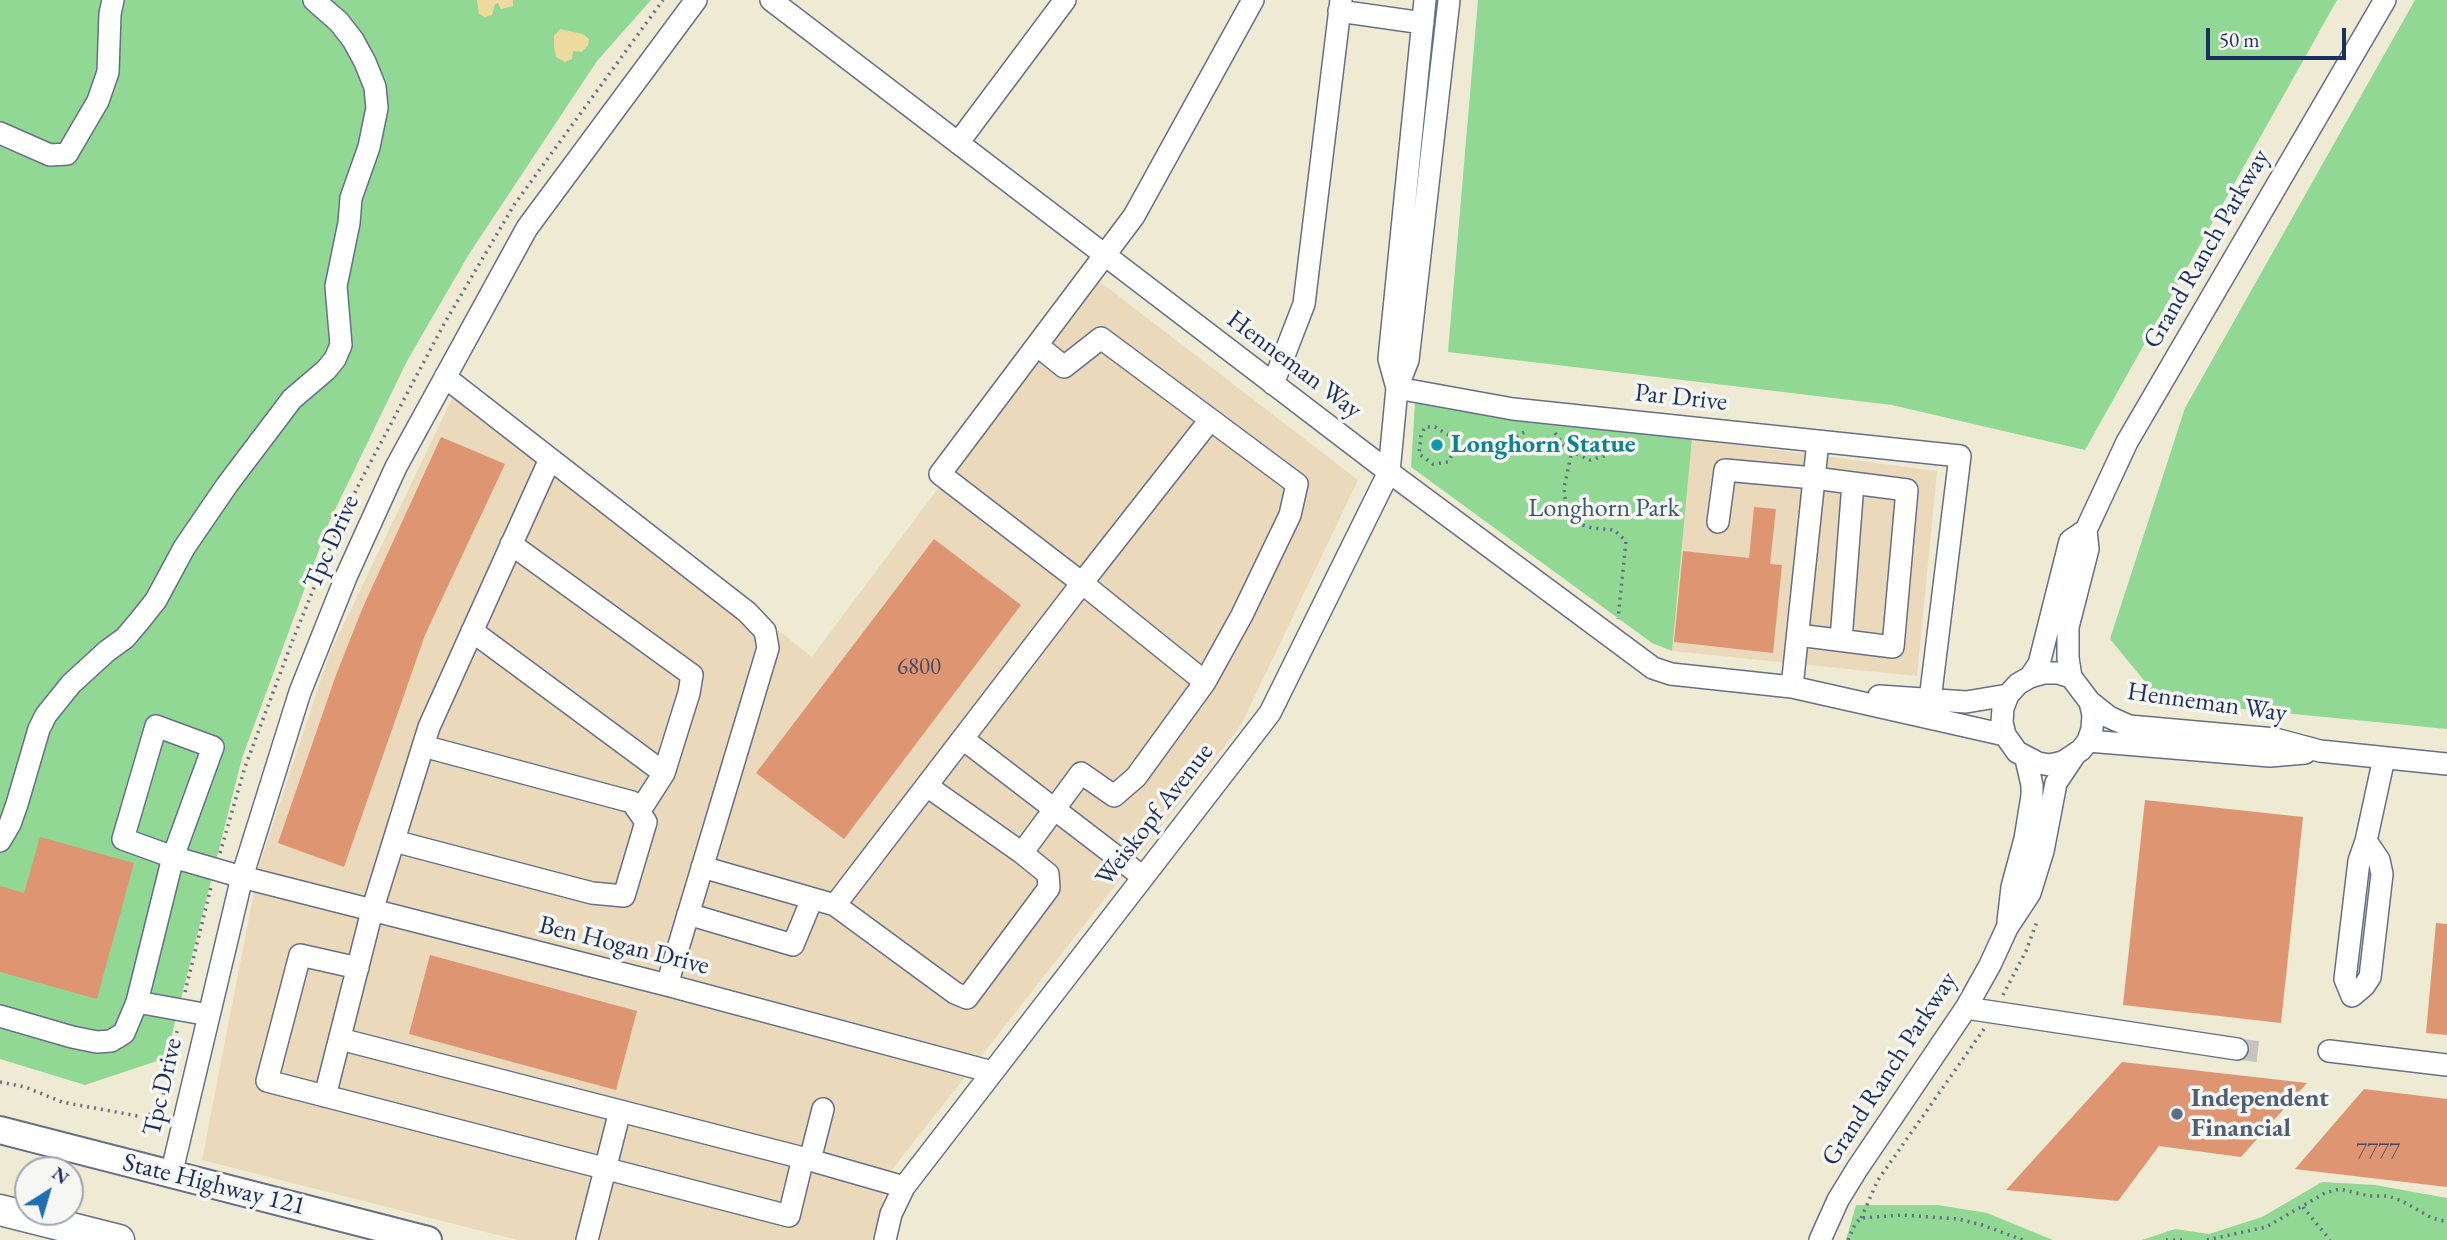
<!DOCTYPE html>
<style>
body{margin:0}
#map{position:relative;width:2447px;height:1240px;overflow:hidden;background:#efead4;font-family:"EB Garamond",serif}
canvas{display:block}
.north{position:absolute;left:14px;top:1156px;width:70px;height:70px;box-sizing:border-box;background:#f6f6f2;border:2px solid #9ea6b7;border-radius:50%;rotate:37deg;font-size:19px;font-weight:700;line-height:28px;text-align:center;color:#1b2f5e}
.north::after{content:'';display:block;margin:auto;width:24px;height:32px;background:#1f6fb2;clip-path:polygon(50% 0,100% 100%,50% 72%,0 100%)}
.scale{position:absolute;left:2206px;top:28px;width:140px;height:32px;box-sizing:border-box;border:4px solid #1b2f5e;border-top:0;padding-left:9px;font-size:21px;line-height:24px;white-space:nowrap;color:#1b2f5e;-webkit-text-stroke:5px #f6f6f2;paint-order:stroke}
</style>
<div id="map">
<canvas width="2447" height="1240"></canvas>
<div class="north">N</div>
<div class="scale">50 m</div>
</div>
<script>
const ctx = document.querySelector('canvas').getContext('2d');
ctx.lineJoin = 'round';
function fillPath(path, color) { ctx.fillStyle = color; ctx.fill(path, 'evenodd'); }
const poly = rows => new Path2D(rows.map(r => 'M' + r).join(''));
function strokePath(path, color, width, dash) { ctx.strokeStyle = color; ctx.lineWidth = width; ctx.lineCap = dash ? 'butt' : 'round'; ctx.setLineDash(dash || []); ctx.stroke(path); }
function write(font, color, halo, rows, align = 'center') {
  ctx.font = font + ' "EB Garamond",serif'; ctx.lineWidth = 7; ctx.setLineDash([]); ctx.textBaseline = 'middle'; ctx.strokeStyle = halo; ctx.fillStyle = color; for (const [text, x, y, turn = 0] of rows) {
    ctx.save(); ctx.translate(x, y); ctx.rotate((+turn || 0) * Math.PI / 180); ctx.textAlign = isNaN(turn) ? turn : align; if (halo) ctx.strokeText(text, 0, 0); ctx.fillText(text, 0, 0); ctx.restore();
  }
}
const built = poly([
 [1095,278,1358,480,1241,725,891,1171,872,1240,517,1240,202,1160,259,866,329,655,461,380,812,657],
 [1692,439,1937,471,1917,676,1672,651]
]);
const green = poly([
 [0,0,651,0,597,61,469,254,407,361,330,520,242,758,166,1058,85,1085,0,1059],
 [1478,0,2337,0,2085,450,1892,405,1448,352],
 [2415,0,2447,0,2447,729,2161,701,2110,639,2185,408],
 [1415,402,1692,439,1672,651,1652,643,1411,467],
 [2322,1182,2375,1185,2447,1198,2447,1240,2142,1240,2175,1229,2209,1234,2262,1217],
 [1856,1205,1938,1205,1987,1213,2053,1240,1846,1240]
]);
const sand = poly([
 [477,0,513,0,513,6,501,9,498,3,495,4,492,15,485,17,479,14],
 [560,29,583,34,589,39,588,45,582,52,573,51,572,59,565,62,556,57,554,46,554,36]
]);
const building = poly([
 [441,437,505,464,425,635,344,867,278,843,336,675,363,607],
 [1754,507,1776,509,1770,564,1782,565,1773,653,1674,642,1683,551,1749,558],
 [934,539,1021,605,844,839,756,773],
 [2145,800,2303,817,2281,1023,2123,1005],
 [40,837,134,863,97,999,0,972,0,886,24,893],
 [2436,923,2447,924,2447,1035,2426,1033],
 [430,955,637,1011,616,1090,409,1034],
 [2122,1062,2307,1083,2241,1157,2159,1146,2118,1201,2006,1190],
 [2364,1089,2447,1099,2447,1187,2295,1169]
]);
const minorTunnel = poly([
 [2237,1049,2262,1052]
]);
const path = poly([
 [1555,433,1571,455,1564,488,1566,508,1573,517,1583,525,1592,528,1614,530,1626,541,1618,619],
 [1451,436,1454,451,1448,462,1433,464,1419,454,1421,435,1425,427,1435,427,1469,447,1480,451,1494,449,1528,430],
 [1570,451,1590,460,1604,456,1625,441],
 [220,853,245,767,292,642,339,526,360,482,444,324,514,205,663,0],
 [185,992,211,887],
 [2003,995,2026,951,2038,919],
 [0,1082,25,1087,62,1102,143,1117,160,1110,178,1027],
 [2303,1207,2330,1240],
 [1861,1218,1878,1180,1984,1029],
 [1848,1240,1855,1224,1861,1218,1903,1215,1959,1219,1982,1225,2023,1240],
 [2166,1240,2183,1240],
 [2207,1240,2266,1227,2325,1193,2340,1189,2369,1196,2388,1196,2402,1201,2432,1218,2447,1222]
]);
const minor = poly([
 [771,0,1389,472,1653,668,1671,674,1792,687,2005,735],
 [1339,11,1423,23],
 [0,133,50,155,67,154,98,101,108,72,110,14,113,0],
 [958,143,1065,0],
 [445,377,747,612,765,631,768,648,667,985],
 [1273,384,1304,304,1341,0],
 [1397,388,1513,409,1960,456,1930,700],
 [1397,388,1389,359,1425,0],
 [1718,522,1725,470,1814,478,1907,490,1893,647,1798,635],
 [511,544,692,675,689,693,664,773,639,812],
 [472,631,664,773],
 [1841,640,1853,483],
 [2044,673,2058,673,2071,677,2090,702,2093,715,2092,729,2088,741,2081,750,2063,762,2050,765,2038,763,2017,752,2005,735,2002,722,2003,708,2008,695,2018,684,2030,677,2044,673],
 [2030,677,2039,664,2070,541,2086,530,2127,442,2385,0],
 [2071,677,2068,658,2068,627,2088,549,2086,530],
 [1205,682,1082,583,1210,420],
 [1792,687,1818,441],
 [1879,696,1966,702,2008,695],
 [2090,702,2109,717,2129,726,2275,739,2320,751,2447,764],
 [156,726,213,747,173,857,123,839,156,726],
 [963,739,1143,877],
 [2088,741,2270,756,2305,753],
 [927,786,1022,853],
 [0,841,10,824,17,804,39,729,46,715,71,684,107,651,125,638,141,619,156,600,184,548,227,485,292,399,326,370,335,359,341,345,336,286,349,223,351,198,369,147,377,108,375,87,365,62,353,40,339,22,314,0],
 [394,841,592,893,624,896,646,822,632,802,423,746],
 [2366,841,2379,860,2382,874,2370,977,2364,986,2352,996,2345,979,2359,861,2366,841,2384,758],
 [702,867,835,905,1082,583,940,474,1134,216,1253,0],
 [835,905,955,993,967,998,1049,888,1048,874,1022,853,1081,773,1114,796,1136,777,1205,682,1242,615,1290,515,1297,484,1101,338,1064,367,1037,345],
 [688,914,793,945,812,899],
 [2008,922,2012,887,2025,839,2032,796,2032,785,2026,759],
 [358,968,300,955,267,1081,789,1216,803,1158],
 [137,1002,173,857,242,877,667,985,992,1072],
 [1966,1008,2237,1049],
 [0,1016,72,1037,97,1042,111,1041,124,1033,137,1002,209,1015],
 [340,1039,803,1158,904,1187],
 [2329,1051,2447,1065],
 [325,1096,372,911,429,727,550,459],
 [810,1160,823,1109],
 [171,1175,242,877,300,692,346,577,396,467,527,228,696,0],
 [587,1240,620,1111],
 [885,1240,891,1214,904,1187,1270,713,1389,472,1397,388,1408,360,1449,0],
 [1820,1240,1838,1200,1857,1169,1966,1008,1990,965,2007,928,2030,893,2043,851,2056,783,2074,756]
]);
const major = poly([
 [0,1130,428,1240]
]);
const highway = poly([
 [0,1210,119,1240]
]);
const markers = [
 [1437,445,7,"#0f9aa8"],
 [2177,1114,7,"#5c6f8a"]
];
const numberNames = [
 ["6800",919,668],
 ["7777",2378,1153]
];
const streetNames = [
 ["Grand Ranch Parkway",2207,249,-60],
 ["Henneman Way",1294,365,37],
 ["Par Drive",1681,398,6],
 ["Tpc Drive",332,542,-66],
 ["Henneman Way",2207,703,8],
 ["Weiskopf Avenue",1155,815,-52],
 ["Ben Hogan Drive",624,946,14],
 ["Grand Ranch Parkway",1890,1069,-57],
 ["Tpc Drive",163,1087,-77],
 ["State Highway 121",214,1185,14]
];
const cultureNames = [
 ["Longhorn Statue",1451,445]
];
const parkNames = [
 ["Longhorn Park",1604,509]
];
const serviceNames = [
 ["Independent",2191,1099],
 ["Financial",2191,1129]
];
fillPath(built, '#ead9ba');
fillPath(green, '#90d893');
fillPath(sand, '#eeda9e');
fillPath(building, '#de9672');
strokePath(minorTunnel, '#c5c5bc', 21, [21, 10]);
strokePath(minor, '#657087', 24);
strokePath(major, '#657087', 30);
strokePath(highway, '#657087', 33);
strokePath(path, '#657087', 3.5, [2, 5]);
strokePath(minor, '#fff', 21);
strokePath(major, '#fff', 26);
strokePath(highway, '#fff', 30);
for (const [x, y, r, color] of markers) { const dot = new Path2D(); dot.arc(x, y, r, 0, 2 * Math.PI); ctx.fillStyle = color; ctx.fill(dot); strokePath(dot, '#f6f6f2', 2.5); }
write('23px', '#4c4963', null, numberNames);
write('26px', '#1b2f5e', '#f6f6f2', streetNames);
write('bold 26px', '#0d838f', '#f6f6f2', cultureNames, 'left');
write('26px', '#38596b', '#f6f6f2', parkNames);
write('bold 26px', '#4e5e75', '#f6f6f2', serviceNames, 'left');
</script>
